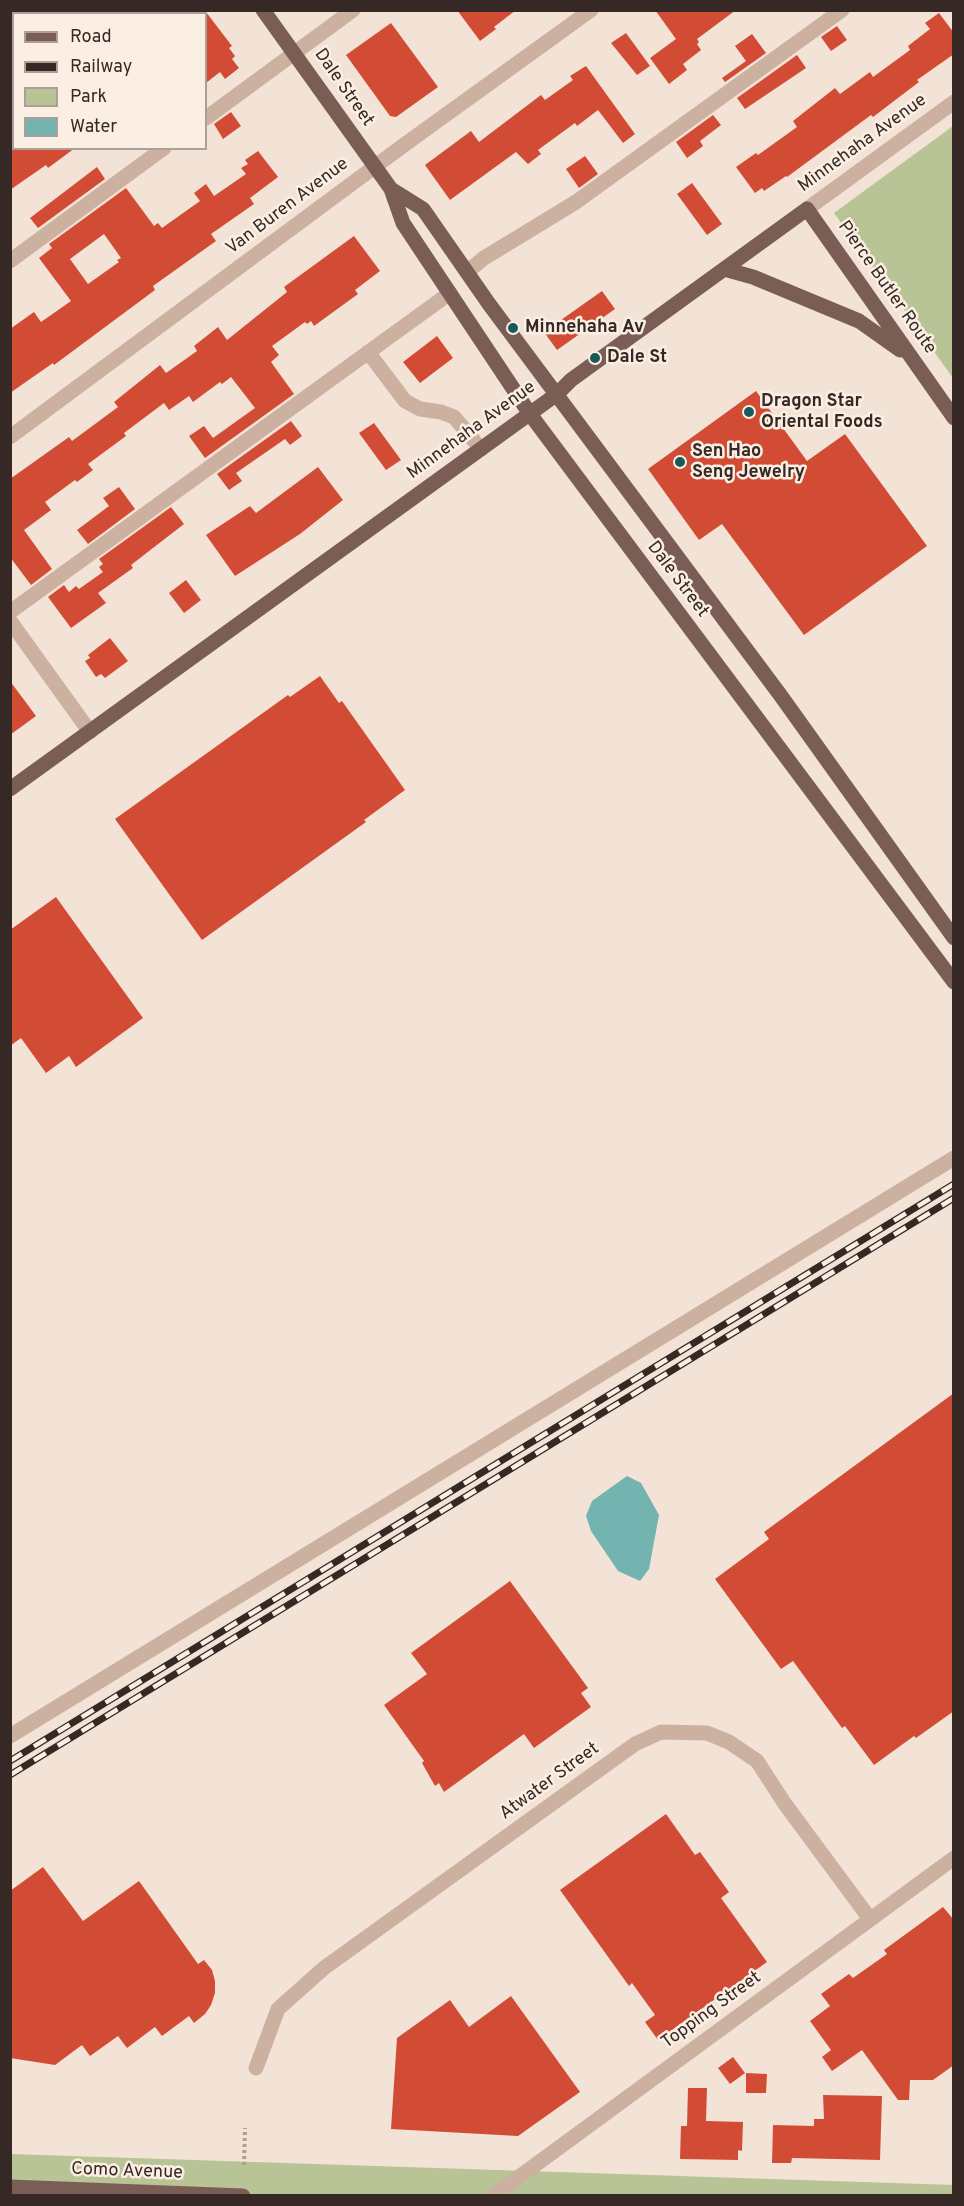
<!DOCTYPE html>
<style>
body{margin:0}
#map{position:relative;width:964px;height:2206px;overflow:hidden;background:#f3e3d6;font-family:Overpass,sans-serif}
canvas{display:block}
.frame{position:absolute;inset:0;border:12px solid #362925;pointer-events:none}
.legend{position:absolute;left:12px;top:12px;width:195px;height:138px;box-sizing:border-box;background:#fbeee3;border:2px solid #ac9f97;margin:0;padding:8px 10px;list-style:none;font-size:18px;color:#362925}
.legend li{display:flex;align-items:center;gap:12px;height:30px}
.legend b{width:30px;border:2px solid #ac9f97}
</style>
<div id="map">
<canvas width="964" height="2206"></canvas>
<div class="frame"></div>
<ul class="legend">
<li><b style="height:8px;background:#7a5d54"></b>Road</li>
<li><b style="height:8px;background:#362925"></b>Railway</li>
<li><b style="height:16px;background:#b8c495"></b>Park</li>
<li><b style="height:16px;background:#73b3b0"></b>Water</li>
</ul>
</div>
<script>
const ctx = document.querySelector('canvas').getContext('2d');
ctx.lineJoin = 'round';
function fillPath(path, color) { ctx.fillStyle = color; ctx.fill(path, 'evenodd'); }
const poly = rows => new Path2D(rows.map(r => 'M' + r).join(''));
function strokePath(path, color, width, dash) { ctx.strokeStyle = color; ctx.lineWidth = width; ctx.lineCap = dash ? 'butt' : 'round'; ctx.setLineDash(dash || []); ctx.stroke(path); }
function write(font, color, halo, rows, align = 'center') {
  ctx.font = font + ' Overpass,sans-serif'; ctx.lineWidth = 5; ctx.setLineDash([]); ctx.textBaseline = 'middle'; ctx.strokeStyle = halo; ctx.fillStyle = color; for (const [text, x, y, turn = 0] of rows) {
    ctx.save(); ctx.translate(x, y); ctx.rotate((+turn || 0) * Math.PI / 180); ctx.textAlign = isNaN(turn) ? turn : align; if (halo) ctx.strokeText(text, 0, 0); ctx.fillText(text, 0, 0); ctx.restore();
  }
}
const green = poly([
 [953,126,953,378,834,213],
 [11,2154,954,2185,953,2196,11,2196]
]);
const water = poly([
 [627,1476,641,1483,659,1515,649,1569,640,1581,618,1571,591,1531,586,1516,592,1501]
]);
const building = poly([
 [457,10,516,10,494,27,496,29,480,41],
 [655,10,736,10,697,39,699,42,697,44,701,50,683,64,687,70,669,84,650,58,676,39],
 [206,12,232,46,229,48,235,56,232,59,239,68,225,79,220,72,206,83],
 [939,13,954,33,954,54,917,80,919,82,873,117,871,115,787,177,786,176,764,191,762,188,755,193,736,167,756,153,758,155,797,127,793,121,835,88,840,94,870,72,873,77,910,50,908,46,930,29,925,23],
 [391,23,438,87,396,117,390,116,346,55],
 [837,26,847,40,831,51,821,37],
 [626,33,650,66,637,75,611,43],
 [752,34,766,53,725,82,722,78,746,61,735,46],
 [797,55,806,68,745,109,737,98],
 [586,66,635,134,623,143,598,110,577,126,575,123,538,150,541,154,528,164,516,152,450,200,425,165,471,131,479,142,541,95,545,100,573,80,570,76],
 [231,112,241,126,223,139,214,124],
 [713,115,721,125,700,141,703,146,687,158,676,142],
 [10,148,75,148,48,168,46,165,10,190],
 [258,151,278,177,250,198,254,204,211,234,216,241,153,286,155,290,54,365,53,363,10,393,10,329,34,312,41,322,71,301,39,258,52,248,49,244,126,188,154,226,158,223,162,228,200,201,194,193,206,184,214,196,246,174,241,168,248,164,245,160],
 [104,234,121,258,117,260,119,262,88,284,70,259],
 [585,156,598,174,579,188,566,169],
 [97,167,105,179,38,228,30,218],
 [692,183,722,224,707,235,677,194],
 [354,236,380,271,355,290,358,294,314,326,311,321,307,324,305,322,272,346,279,355,271,362,294,394,205,458,189,436,204,426,213,438,255,408,231,377,222,384,220,382,193,402,189,396,169,410,164,403,124,433,126,436,88,464,93,470,77,482,75,480,45,502,51,510,24,530,52,569,31,585,10,557,10,479,69,437,72,441,118,407,114,402,160,365,166,373,197,351,194,346,218,327,227,340,287,292,284,287],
 [602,291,615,309,557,350,544,332],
 [437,336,453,358,420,383,403,362],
 [756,391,807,461,845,434,927,546,804,635,722,524,699,540,648,469],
 [291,421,302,436,290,445,285,439,236,473,242,481,229,490,217,474],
 [374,423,401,460,386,470,359,433],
 [318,467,343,500,300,534,235,576,206,535,250,506,256,513],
 [119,487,135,509,88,544,77,530,109,506,103,498],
 [171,507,184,524,131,565,133,568,98,593,106,603,71,628,48,597,64,585,69,592,76,586,79,589,103,572,99,567,103,564,99,559],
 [186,580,201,600,184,613,169,593],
 [110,638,128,661,105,678,101,674,96,677,85,661,90,658,88,655],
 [320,676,339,703,342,701,405,790,364,820,366,822,202,940,115,819,288,695,290,697],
 [10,681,36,716,10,735],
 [56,897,143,1018,76,1067,69,1056,46,1073,21,1038,10,1046,10,930],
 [954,1393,954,1711,916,1738,914,1736,874,1765,845,1726,842,1728,793,1661,781,1669,715,1579,769,1539,764,1532],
 [510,1581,588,1688,581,1693,591,1707,534,1748,524,1734,444,1792,439,1783,435,1786,422,1763,424,1761,384,1705,427,1674,411,1653],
 [666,1814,695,1855,700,1852,729,1892,721,1898,767,1962,658,2040,645,2022,655,2015,632,1983,629,1986,560,1890],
 [43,1867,83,1921,139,1881,198,1964,204,1960,212,1970,215,1981,215,1993,211,2005,205,2014,194,2023,189,2016,162,2036,155,2027,127,2048,118,2036,90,2056,82,2045,55,2065,10,2058,10,1891],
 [943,1907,954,1920,954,2065,933,2080,910,2080,909,2100,898,2100,862,2050,832,2071,822,2057,831,2050,810,2021,830,2006,821,1994,849,1974,853,1978,887,1954,884,1950],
 [511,1996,580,2092,518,2136,391,2129,397,2038,450,2000,469,2027],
 [733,2057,745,2073,730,2084,718,2068],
 [746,2073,767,2074,766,2093,746,2093],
 [688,2088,707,2088,706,2121,743,2122,742,2151,738,2150,738,2160,680,2159,681,2126,687,2126],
 [823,2095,882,2096,880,2160,792,2158,791,2163,772,2163,773,2125,814,2126,814,2119,824,2119]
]);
const path = poly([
 [244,2165,245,2128]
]);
const minor = poly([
 [128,10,130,14],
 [102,14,106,10],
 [10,82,14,80],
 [206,118,353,10],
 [807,209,954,102],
 [10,261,164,148],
 [467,272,484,258,576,202,842,10],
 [368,352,405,401,420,409,441,412,454,417,481,449],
 [10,437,404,145,591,10],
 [10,612,450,293],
 [10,621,90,732],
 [10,1736,954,1158],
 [256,2068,278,2009,324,1968,635,1744,661,1732,707,1733,729,1742,757,1761,785,1804,870,1919],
 [493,2196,954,1858]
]);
const major = poly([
 [263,10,391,189,403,223,530,414,954,982],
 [391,189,423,209,489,304,781,696,954,938],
 [724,269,753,277,859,321,900,350],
 [10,789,557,394,571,380,807,209,954,418],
 [10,2187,243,2196]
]);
const rail = poly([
 [10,1761,954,1184],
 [10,1775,954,1198]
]);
const markers = [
 [513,328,6,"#165b59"],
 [595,358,6,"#165b59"],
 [749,412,6,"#165b59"],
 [680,462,6,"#165b59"]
];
const streetNames = [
 ["Dale Street",343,88,55],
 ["Minnehaha Avenue",863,144,-36],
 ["Van Buren Avenue",288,207,-37],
 ["Pierce Butler Route",886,288,55],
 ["Minnehaha Avenue",472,431,-36],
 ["Dale Street",677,580,53],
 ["Atwater Street",550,1782,-36],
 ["Topping Street",712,2011,-36],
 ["Como Avenue",127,2172,2]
];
const poiNames = [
 ["Minnehaha Av",525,328],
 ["Dale St",607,358],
 ["Dragon Star",761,402],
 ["Oriental Foods",761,423],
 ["Sen Hao",692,452],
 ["Seng Jewelry",692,473]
];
fillPath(green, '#b8c495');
fillPath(water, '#73b3b0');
fillPath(building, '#d24c35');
strokePath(path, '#b89b8c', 4, [3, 3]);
strokePath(minor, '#ccb1a1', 15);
strokePath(major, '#7a5d54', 15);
strokePath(rail, '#362925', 7);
strokePath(rail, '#fbeee3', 4.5, [14]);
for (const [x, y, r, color] of markers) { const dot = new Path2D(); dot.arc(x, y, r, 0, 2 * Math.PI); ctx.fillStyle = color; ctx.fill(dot); strokePath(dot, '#fbeee3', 2); }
write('18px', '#362925', '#fbeee3', streetNames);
write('bold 18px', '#362925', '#fbeee3', poiNames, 'left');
</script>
